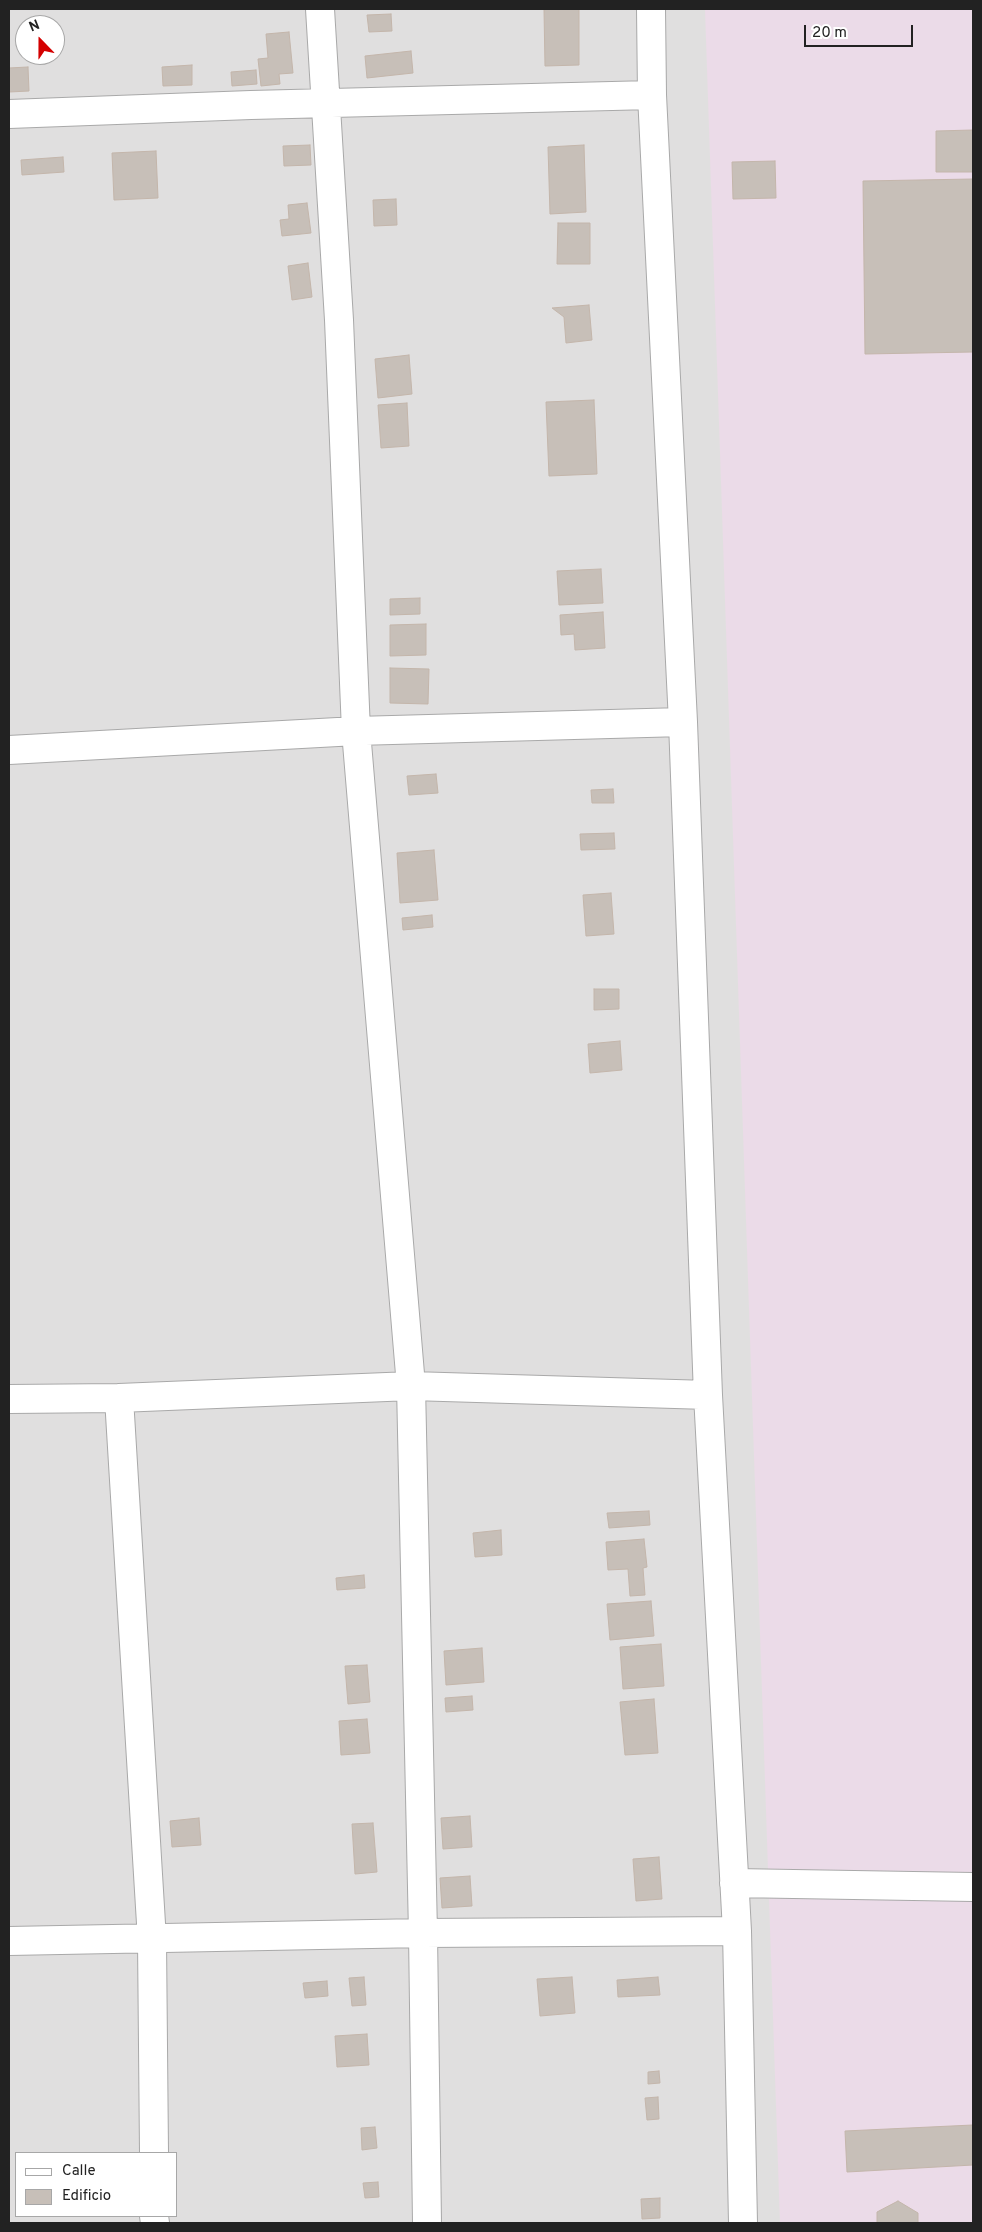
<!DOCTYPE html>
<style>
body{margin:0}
#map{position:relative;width:982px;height:2232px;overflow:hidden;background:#f2efe9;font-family:Overpass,sans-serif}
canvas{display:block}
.frame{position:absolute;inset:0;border:10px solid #222;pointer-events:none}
.legend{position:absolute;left:15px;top:2152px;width:162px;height:65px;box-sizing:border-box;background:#fff;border:1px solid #a7a7a7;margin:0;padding:6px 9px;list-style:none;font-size:15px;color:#222}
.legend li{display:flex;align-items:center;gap:10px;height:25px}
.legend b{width:25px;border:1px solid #a7a7a7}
.north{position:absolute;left:15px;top:15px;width:50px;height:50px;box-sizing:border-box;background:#fff;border:1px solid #a7a7a7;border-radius:50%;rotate:338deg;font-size:14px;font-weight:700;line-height:20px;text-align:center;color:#222}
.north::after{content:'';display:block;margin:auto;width:18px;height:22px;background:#d40000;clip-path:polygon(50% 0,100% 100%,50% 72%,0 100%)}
.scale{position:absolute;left:804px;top:25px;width:109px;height:22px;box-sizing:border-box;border:2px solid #222;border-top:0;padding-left:6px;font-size:15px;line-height:18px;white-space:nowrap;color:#222;-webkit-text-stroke:4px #fff;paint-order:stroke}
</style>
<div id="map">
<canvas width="982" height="2232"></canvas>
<div class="frame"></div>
<ul class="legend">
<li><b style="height:6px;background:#fff"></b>Calle</li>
<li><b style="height:14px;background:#c7bfb8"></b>Edificio</li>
</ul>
<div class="north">N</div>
<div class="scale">20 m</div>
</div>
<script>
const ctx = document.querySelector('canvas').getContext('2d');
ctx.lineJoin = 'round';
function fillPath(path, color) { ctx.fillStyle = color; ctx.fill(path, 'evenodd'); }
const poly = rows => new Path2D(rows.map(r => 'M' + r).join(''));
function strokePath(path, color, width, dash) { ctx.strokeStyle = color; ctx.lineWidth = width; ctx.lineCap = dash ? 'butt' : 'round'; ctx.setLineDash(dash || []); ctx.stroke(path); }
const residential = poly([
 [9,9,973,9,973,2223,9,2223],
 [25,25,55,25,55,55,25,55],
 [16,2153,176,2153,176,2216,16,2216]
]);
const industrial = poly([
 [705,9,973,9,973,2223,780,2223]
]);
const building = poly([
 [544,9,579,9,579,65,545,66,544,9],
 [391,14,392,31,369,32,367,15,391,14],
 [289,32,293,73,279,74,280,84,261,86,258,59,268,58,266,34,289,32],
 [411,51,413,73,367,78,365,56,411,51],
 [192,65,192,85,163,86,162,67,192,65],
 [28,67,29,91,9,92,9,68,28,67],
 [256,70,257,84,232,86,231,72,256,70],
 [973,130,973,172,936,172,936,131,973,130],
 [310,145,311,165,284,166,283,146,310,145],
 [584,145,586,212,550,214,548,147,584,145],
 [156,151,158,198,114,200,112,153,156,151],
 [63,157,64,172,22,175,21,160,63,157],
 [775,161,776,198,733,199,732,162,775,161],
 [973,179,973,352,865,354,863,181,973,179],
 [396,199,397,225,374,226,373,200,396,199],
 [307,203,311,233,282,236,280,220,289,219,288,205,307,203],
 [558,223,590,223,590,264,557,264,558,223],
 [308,263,312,297,292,300,288,266,308,263],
 [589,305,592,340,566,343,564,317,552,308,589,305],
 [409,355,412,394,378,398,375,359,409,355],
 [594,400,597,474,549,476,546,402,594,400],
 [407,403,409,446,381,448,378,405,407,403],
 [601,569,603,603,559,605,557,571,601,569],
 [420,598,420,614,390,615,390,599,420,598],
 [603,612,605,648,575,650,574,634,561,635,560,615,603,612],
 [426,624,426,655,390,656,390,625,426,624],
 [390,668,429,669,428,704,390,703,390,668],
 [436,774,438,793,409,795,407,776,436,774],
 [613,789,614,803,592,803,591,790,613,789],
 [614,833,615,849,581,850,580,834,614,833],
 [434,850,438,900,400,903,397,853,434,850],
 [611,893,614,934,586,936,583,895,611,893],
 [432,915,433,927,403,930,402,918,432,915],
 [594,989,619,989,619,1009,594,1010,594,989],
 [620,1041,622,1070,590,1073,588,1044,620,1041],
 [649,1511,650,1525,609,1528,607,1513,649,1511],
 [501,1530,502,1555,475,1557,473,1533,501,1530],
 [644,1539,647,1567,643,1568,645,1595,630,1596,628,1569,608,1570,606,1542,644,1539],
 [364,1575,365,1588,337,1590,336,1578,364,1575],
 [651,1601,654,1636,610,1640,607,1604,651,1601],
 [661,1644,664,1686,623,1689,620,1647,661,1644],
 [482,1648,484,1682,446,1685,444,1651,482,1648],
 [367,1665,370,1702,348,1704,345,1666,367,1665],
 [472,1696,473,1710,446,1712,445,1698,472,1696],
 [654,1699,658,1753,625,1755,620,1702,654,1699],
 [367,1719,370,1753,341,1755,339,1721,367,1719],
 [470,1816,472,1847,443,1849,441,1818,470,1816],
 [199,1818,201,1845,172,1847,170,1821,199,1818],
 [373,1823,377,1872,355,1874,352,1824,373,1823],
 [659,1857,662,1899,636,1901,633,1859,659,1857],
 [470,1876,472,1906,442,1908,440,1878,470,1876],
 [364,1977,366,2005,352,2006,349,1978,364,1977],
 [572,1977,575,2013,540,2016,537,1979,572,1977],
 [658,1977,660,1995,618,1997,617,1980,658,1977],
 [327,1981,328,1996,305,1998,303,1983,327,1981],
 [367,2034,369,2065,337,2067,335,2036,367,2034],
 [659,2071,660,2083,648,2084,648,2072,659,2071],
 [658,2097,659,2119,647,2120,645,2098,658,2097],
 [973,2125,973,2165,847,2172,845,2131,973,2125],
 [375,2127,377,2148,362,2150,361,2128,375,2127],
 [378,2182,379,2197,365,2198,363,2183,378,2182],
 [660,2198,660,2218,642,2219,641,2199,660,2198],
 [898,2201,918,2213,918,2223,877,2223,877,2212,898,2201]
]);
const street = poly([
 [320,9,339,320,356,731,411,1386,423,1933,427,2223],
 [651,9,652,95,683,722,708,1395,737,1931,743,2223],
 [9,114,251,105,652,95],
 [9,750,356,731,683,722],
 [119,1398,152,1940,154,2153],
 [9,1399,119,1398,411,1386,708,1395],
 [734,1883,973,1887],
 [9,1941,423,1933,737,1931],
 [154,2216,155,2223]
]);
fillPath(residential, '#e0dfdf');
fillPath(industrial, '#ebdbe8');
fillPath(building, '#c7bfb8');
strokePath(building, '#c4b6ab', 1);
strokePath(street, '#a9a9a9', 30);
strokePath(street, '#fff', 28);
</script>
